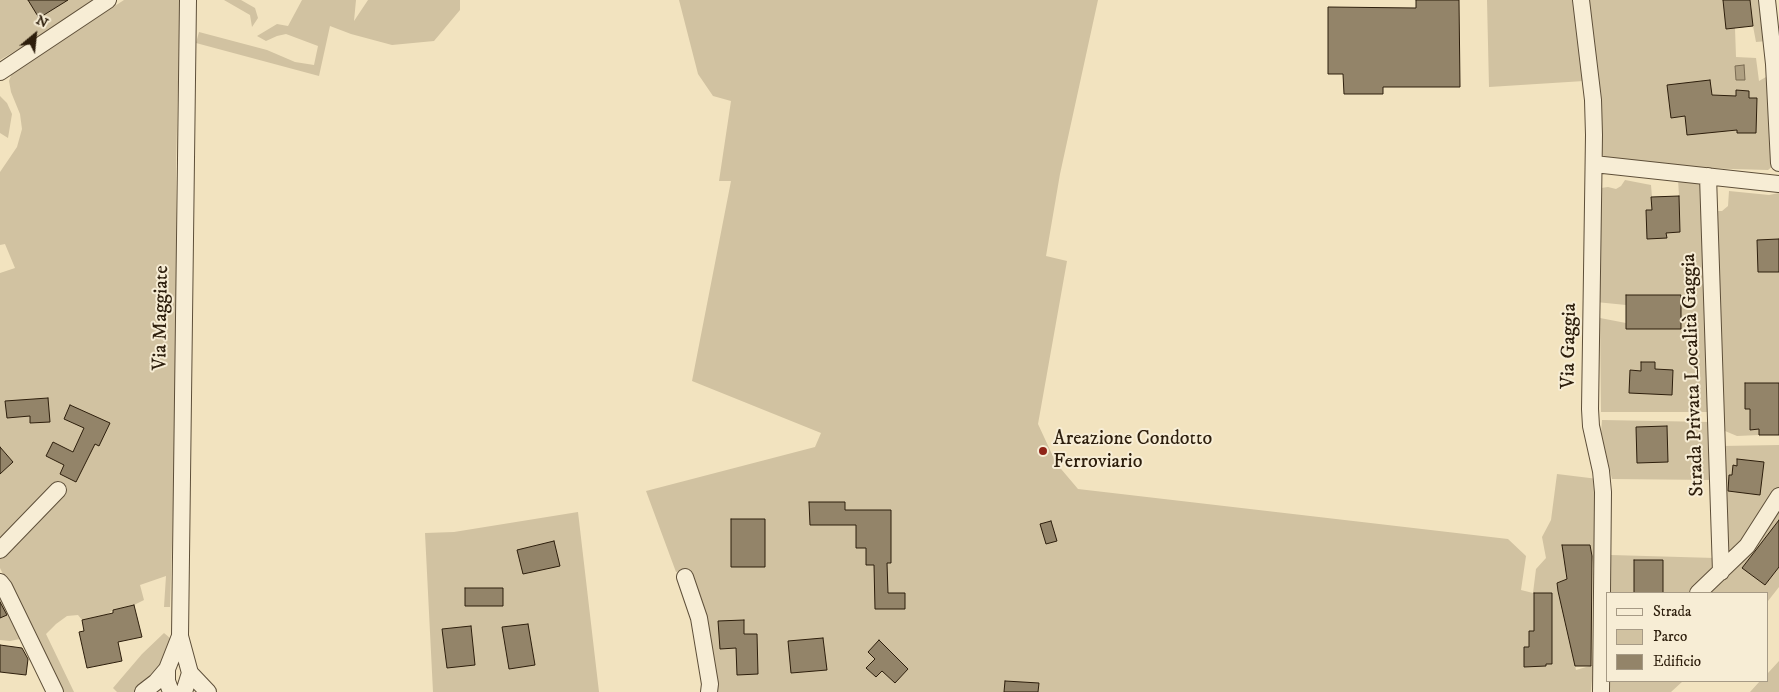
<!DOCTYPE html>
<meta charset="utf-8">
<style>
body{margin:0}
#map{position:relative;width:1779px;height:692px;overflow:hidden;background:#f2e3bf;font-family:"IM FELL DW Pica",serif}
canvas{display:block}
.legend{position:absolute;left:1606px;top:592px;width:162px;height:90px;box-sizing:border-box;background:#f7edd5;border:1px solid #a69a85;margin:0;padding:6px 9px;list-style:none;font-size:15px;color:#2d1e0c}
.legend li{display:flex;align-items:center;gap:10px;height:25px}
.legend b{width:25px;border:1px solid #a69a85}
.north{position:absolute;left:10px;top:10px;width:50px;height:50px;-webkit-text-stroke:4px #f7edd5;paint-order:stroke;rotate:28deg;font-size:14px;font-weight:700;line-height:20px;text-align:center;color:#2d1e0c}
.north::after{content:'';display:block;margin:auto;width:18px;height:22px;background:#2d1e0c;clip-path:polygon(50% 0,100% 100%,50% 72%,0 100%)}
</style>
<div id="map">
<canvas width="1779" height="692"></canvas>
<ul class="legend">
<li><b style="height:6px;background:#f7edd5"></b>Strada</li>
<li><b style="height:14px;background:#d1c2a1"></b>Parco</li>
<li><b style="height:14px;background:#938469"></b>Edificio</li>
</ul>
<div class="north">N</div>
</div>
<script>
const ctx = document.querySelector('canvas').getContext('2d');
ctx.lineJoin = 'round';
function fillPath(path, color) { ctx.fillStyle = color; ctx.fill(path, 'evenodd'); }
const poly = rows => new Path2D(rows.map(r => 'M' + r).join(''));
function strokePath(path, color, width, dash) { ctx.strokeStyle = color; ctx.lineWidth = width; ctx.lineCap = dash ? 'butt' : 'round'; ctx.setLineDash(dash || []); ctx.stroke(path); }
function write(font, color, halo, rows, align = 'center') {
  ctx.font = font + ' "IM FELL DW Pica",serif'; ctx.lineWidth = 4; ctx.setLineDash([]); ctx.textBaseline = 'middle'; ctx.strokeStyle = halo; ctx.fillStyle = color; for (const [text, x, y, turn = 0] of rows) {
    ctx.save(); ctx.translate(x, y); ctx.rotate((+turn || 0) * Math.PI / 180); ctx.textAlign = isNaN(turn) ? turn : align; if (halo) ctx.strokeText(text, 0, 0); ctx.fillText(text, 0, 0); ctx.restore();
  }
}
const green = poly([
 [0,0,94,0,37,38,0,60],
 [124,0,180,0,176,167,177,383,170,607,164,607,166,576,140,585,144,600,134,605,113,610,108,614,82,620,78,615,67,616,56,624,46,634,74,692,60,692,0,568,0,273,15,268,5,244,0,245,0,172,17,147,22,129,20,114,11,92,9,81,12,73],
 [224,0,241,0,255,8,258,18,252,27,250,15],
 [302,0,356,0,354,21,368,0,460,0,460,10,434,41,392,45,351,34,330,26,319,76,196,43,199,32,267,50,295,62,314,65,318,46,286,34,277,36,266,41,257,36,277,24,288,26],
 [679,0,1098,0,1060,174,1046,256,1067,261,1038,424,1056,463,1078,489,1508,539,1526,556,1521,590,1533,593,1536,569,1546,558,1542,537,1551,520,1557,474,1598,479,1597,586,1590,545,1564,545,1567,579,1557,583,1576,670,1593,665,1591,692,715,692,716,685,713,650,695,586,688,570,676,572,646,491,815,447,821,433,692,381,731,181,719,181,731,101,713,96,698,74],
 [1487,0,1576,0,1584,81,1489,87],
 [1589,0,1763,0,1767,41,1756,42,1753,26,1735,28,1736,57,1756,58,1759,81,1766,77,1775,153,1774,165,1768,170,1698,168,1600,157],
 [0,96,7,103,12,114,8,138,0,133],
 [1678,179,1705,182,1712,412,1601,412,1600,318,1626,323,1626,305,1596,302,1601,188,1608,187,1616,189,1621,186,1625,180,1651,185,1652,197,1679,196],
 [1729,191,1769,195,1779,193,1779,383,1745,383,1745,408,1750,409,1750,429,1759,429,1760,437,1759,435,1737,436,1725,431,1720,423,1715,211,1722,211,1728,206],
 [1602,420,1710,422,1714,480,1612,479,1601,433],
 [1779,445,1779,487,1757,526,1725,557,1722,446],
 [1779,501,1779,587,1768,601,1768,593,1703,593],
 [578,512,599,692,433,692,425,533,454,532],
 [1611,555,1715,558,1715,564,1706,579,1688,593,1610,593],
 [0,594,25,638,10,641,0,640],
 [164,633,170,638,167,662,137,692,117,692,113,688,142,654],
 [1779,661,1779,692,1750,692,1760,681,1768,681,1768,673],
 [1608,681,1683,681,1671,692,1607,692]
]);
const water = poly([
 [1744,65,1745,80,1736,80,1735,66,1744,65]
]);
const building = poly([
 [28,0,68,0,39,18,28,0],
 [1416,0,1459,0,1460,87,1383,87,1383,94,1344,94,1343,74,1328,74,1328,7,1416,8,1416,0],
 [1723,0,1750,0,1753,26,1726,29,1723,0],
 [1710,80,1712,95,1736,96,1736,90,1749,91,1749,98,1757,98,1756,133,1737,133,1737,130,1687,135,1685,116,1671,118,1667,85,1710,80],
 [1679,196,1680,232,1666,233,1667,238,1647,239,1646,210,1652,210,1651,197,1679,196],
 [1779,239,1779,272,1758,272,1757,240,1779,239],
 [1626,295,1681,295,1681,329,1626,329,1626,295],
 [1641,362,1655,362,1655,369,1673,370,1672,395,1629,393,1630,370,1641,371,1641,362],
 [1745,383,1779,383,1779,435,1759,435,1759,429,1750,430,1750,409,1745,409,1745,383],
 [48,398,50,422,30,423,30,416,7,418,5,401,48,398],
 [70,405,110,423,99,446,95,444,76,482,60,474,64,465,46,456,53,442,73,452,84,428,64,419,70,405],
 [1667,426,1668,462,1637,463,1636,427,1667,426],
 [0,447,13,462,0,474,0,447],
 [1737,459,1764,462,1760,495,1728,491,1729,475,1732,475,1733,465,1737,466,1737,459],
 [809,502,845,502,845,510,891,510,891,563,887,563,888,593,905,593,905,609,875,609,874,565,866,565,866,548,856,548,856,525,810,525,809,502],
 [731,519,765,519,765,567,731,567,731,519],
 [1779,520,1779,567,1765,585,1742,568,1779,520],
 [1051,521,1057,541,1046,544,1040,524,1051,521],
 [554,541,560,566,523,574,517,550,554,541],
 [1562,545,1590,545,1592,556,1591,666,1575,666,1558,591,1557,583,1567,579,1562,545],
 [1634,560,1663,560,1663,593,1634,593,1634,560],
 [465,588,503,588,503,606,465,606,465,588],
 [1534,593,1552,593,1552,664,1546,664,1546,666,1524,667,1524,647,1529,647,1529,631,1534,631,1534,593],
 [0,602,7,615,0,618,0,602],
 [134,605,142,637,118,642,122,661,87,668,79,632,84,631,82,620,113,613,113,610,134,605],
 [744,620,744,634,757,634,758,674,737,675,736,648,720,649,718,621,744,620],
 [528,624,535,665,509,669,502,627,528,624],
 [471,626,475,665,447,668,442,629,471,626],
 [823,638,827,670,791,673,788,641,823,638],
 [879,640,908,669,895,683,882,671,876,677,866,668,875,659,868,652,879,640],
 [0,645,22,648,28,659,26,675,0,672,0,645],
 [1005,681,1039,683,1038,692,1004,692,1005,681]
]);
const minor = poly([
 [188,0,180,636,190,673,208,692],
 [1581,0,1593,100,1594,135,1590,409,1591,426,1601,471,1603,492,1601,692],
 [1767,0,1774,64,1779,163],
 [0,72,108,0],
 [1594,164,1779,184],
 [1708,176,1721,572],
 [0,550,58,490],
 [685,577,699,618,710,684,709,692],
 [0,582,4,587,55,692],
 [1698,593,1747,546,1779,496],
 [167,669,167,681,171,692],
 [143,692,156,682,167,669,180,636],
 [184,692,190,673]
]);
const markers = [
 [1043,451,5,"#8f2418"]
];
const streetNames = [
 ["Via Maggiate",162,318,-89],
 ["Via Gaggia",1570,346,-89],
 ["Strada Privata Località Gaggia",1694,375,-92]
];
const poiNames = [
 ["Areazione Condotto",1053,440],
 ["Ferroviario",1053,463]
];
fillPath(green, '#d1c2a1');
fillPath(water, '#afa082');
strokePath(water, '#7b6c53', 1);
fillPath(building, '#938469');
strokePath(building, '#2d1e0c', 1);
strokePath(minor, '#5e4f39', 18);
strokePath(minor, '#f7edd5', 16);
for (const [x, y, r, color] of markers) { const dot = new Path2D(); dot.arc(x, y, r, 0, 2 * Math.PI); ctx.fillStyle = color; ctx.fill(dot); strokePath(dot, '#f7edd5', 2); }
write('20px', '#2d1e0c', '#f7edd5', streetNames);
write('20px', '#2d1e0c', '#f7edd5', poiNames, 'left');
</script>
